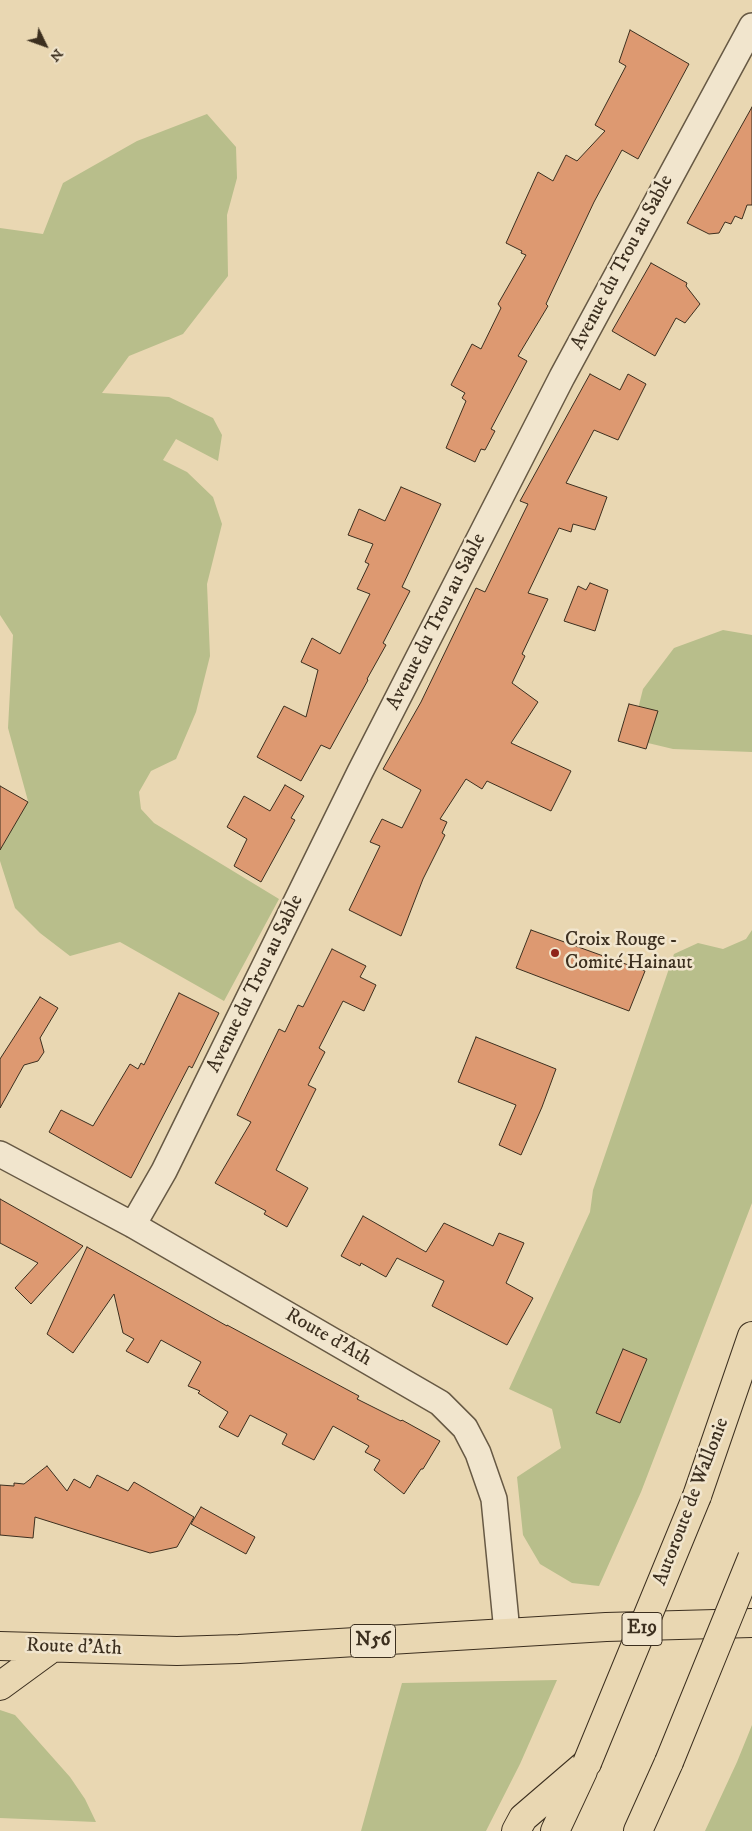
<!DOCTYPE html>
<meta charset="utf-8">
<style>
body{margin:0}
#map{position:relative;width:752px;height:1831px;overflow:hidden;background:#e9d7b2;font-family:"IM FELL DW Pica",serif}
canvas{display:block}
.north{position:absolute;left:20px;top:20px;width:50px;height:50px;-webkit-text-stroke:4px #f1e5cd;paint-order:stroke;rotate:132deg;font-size:14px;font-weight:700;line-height:20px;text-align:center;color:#3c2f1f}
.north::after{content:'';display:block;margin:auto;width:18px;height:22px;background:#3c2f1f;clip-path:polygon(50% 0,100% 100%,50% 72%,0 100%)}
</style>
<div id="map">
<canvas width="752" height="1831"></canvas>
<div class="north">N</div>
</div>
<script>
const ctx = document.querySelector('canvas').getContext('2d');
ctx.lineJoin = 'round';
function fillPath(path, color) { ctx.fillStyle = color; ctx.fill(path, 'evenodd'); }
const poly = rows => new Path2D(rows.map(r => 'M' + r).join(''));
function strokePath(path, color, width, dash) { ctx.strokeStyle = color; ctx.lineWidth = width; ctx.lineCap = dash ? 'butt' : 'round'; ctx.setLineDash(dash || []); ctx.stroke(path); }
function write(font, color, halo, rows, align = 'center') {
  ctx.font = font + ' "IM FELL DW Pica",serif'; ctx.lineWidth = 5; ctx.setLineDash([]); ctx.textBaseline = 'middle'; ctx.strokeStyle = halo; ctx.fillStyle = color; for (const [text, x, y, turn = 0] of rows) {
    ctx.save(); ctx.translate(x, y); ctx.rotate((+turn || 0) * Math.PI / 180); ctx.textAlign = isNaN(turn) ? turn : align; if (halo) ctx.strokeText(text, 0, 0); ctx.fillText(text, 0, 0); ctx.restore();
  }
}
const green = poly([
 [207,114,236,147,237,178,227,215,228,276,183,334,129,356,102,393,169,397,213,418,222,435,218,461,176,439,163,460,187,472,213,497,222,524,207,584,210,656,196,712,176,759,151,771,139,792,141,809,154,823,279,899,224,1001,120,942,70,956,40,933,15,908,0,861,0,850,28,801,8,728,13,635,0,615,0,228,43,234,63,183,137,141],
 [723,630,752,635,752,752,673,749,648,743,635,721,643,689,674,648],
 [752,930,752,1203,641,1492,599,1586,572,1583,540,1564,523,1535,517,1477,561,1448,552,1409,509,1389,590,1212,593,1190,674,954,698,943,723,949,746,939],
 [557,1680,520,1764,486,1831,361,1831,402,1683],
 [0,1710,15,1715,70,1777,85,1799,96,1822,0,1818],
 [752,1725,752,1831,705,1831,737,1762]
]);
const building = poly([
 [630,30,689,64,638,159,622,150,594,202,546,304,548,306,518,356,527,361,491,429,495,431,485,450,481,449,475,462,446,448,466,401,462,398,465,393,451,385,472,344,481,349,501,308,498,304,526,255,521,253,522,251,506,243,538,172,553,181,566,155,577,161,605,131,595,125,626,66,619,62,630,30],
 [752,107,752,205,747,205,742,219,735,216,731,224,725,222,719,233,709,234,687,223,752,107],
 [651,263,687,283,686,286,700,304,685,323,676,318,655,356,612,331,651,263],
 [590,374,620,390,628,374,646,384,618,440,594,430,566,483,607,497,595,530,573,524,571,532,559,528,528,593,548,599,522,654,525,656,512,683,538,702,511,743,571,771,551,811,487,781,482,789,466,779,440,819,447,822,442,833,445,835,423,879,401,936,349,910,380,846,370,842,382,819,402,828,421,790,383,769,421,702,476,588,485,592,528,504,520,501,590,374],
 [401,487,441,504,402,587,410,591,383,643,386,645,367,679,368,680,330,749,321,745,301,781,257,757,284,706,306,717,318,670,301,662,312,638,340,654,370,594,357,589,369,564,365,562,373,544,348,535,359,509,385,521,401,487],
 [590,583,608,590,595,631,564,621,578,586,586,590,590,583],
 [629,704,658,711,646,749,618,741,629,704],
 [285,785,304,796,291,818,295,820,261,882,234,866,247,839,227,827,244,796,270,811,285,785],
 [0,786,28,802,0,850,0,786],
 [531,930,645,971,629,1011,516,968,531,930],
 [332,949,366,966,360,977,376,985,364,1011,343,1001,319,1048,325,1052,308,1085,316,1089,276,1170,308,1188,287,1227,264,1214,266,1211,215,1183,251,1122,237,1115,279,1029,285,1032,298,1005,303,1007,332,949],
 [179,993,219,1013,192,1068,189,1066,131,1178,49,1132,61,1110,93,1126,130,1064,138,1069,141,1063,144,1065,179,993],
 [40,997,58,1008,40,1038,44,1052,38,1061,24,1065,0,1108,0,1059,40,997],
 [476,1037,556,1069,542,1107,521,1155,499,1145,516,1105,458,1082,476,1037],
 [0,1199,83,1246,31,1304,15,1288,38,1263,0,1243,0,1199],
 [363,1216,426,1252,444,1223,493,1246,499,1233,524,1243,506,1283,533,1298,507,1345,432,1306,444,1281,397,1258,386,1277,361,1263,360,1266,341,1256,363,1216],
 [87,1247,227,1326,227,1325,359,1396,357,1399,401,1421,402,1420,440,1441,423,1469,421,1469,404,1494,374,1470,380,1460,365,1452,369,1446,333,1426,314,1460,282,1444,287,1434,250,1415,238,1437,219,1427,228,1412,198,1393,200,1391,188,1386,201,1362,161,1340,148,1363,126,1351,134,1339,123,1333,114,1294,73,1353,47,1334,87,1247],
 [623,1349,647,1359,620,1423,596,1413,623,1349],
 [47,1466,67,1491,74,1479,90,1488,97,1475,128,1491,134,1482,194,1517,177,1547,150,1553,35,1517,33,1538,0,1535,0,1485,14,1486,14,1483,24,1484,47,1466],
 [201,1507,255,1537,246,1554,191,1524,201,1507]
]);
const street = poly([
 [0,1154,133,1225,440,1403,465,1428,478,1453,494,1499,507,1632],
 [133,1225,164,1171,360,772,562,377,752,26]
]);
const primary = poly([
 [0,1646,177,1651,239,1649,606,1627,752,1623],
 [0,1686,52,1648]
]);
const highway = poly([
 [697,1496,752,1336],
 [516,1831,523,1818,587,1763],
 [555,1831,583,1771],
 [638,1831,669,1762]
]);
const highwayBridge = poly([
 [669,1762,752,1558],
 [587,1763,697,1496]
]);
const markers = [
 [555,953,5,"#8f2418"]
];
const shields = [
 [642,1629,40],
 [373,1641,45]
];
const shieldNames = [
 ["E19",642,1629],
 ["N56",373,1641]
];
const streetNames = [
 ["Avenue du Trou au Sable",623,263,-62],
 ["Avenue du Trou au Sable",437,622,-63],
 ["Avenue du Trou au Sable",256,984,-64],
 ["Route d'Ath",328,1338,30],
 ["Autoroute de Wallonie",692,1502,-69],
 ["Route d'Ath",74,1648,2]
];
const poiNames = [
 ["Croix Rouge -",565,941],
 ["Comité Hainaut",565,964]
];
fillPath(green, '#b8be8b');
fillPath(building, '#dd9971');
strokePath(building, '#3c2f1f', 1);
strokePath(street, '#675944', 28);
strokePath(primary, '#3c2f1f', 30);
strokePath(highway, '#3c2f1f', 30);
strokePath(street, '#f1e5cd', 25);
strokePath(primary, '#e9d7b2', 28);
strokePath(highway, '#e9d7b2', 28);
strokePath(highwayBridge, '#3c2f1f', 30, []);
strokePath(highwayBridge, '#e9d7b2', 28);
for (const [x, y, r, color] of markers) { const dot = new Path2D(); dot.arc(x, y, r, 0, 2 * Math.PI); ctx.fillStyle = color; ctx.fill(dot); strokePath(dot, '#f1e5cd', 2); }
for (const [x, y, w] of shields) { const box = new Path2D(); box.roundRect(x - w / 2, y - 16.5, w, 33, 4); ctx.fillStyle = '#f1e5cd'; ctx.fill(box); strokePath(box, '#3c2f1f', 1); }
write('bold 19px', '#3c2f1f', null, shieldNames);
write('20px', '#3c2f1f', '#f1e5cd', streetNames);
write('20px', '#3c2f1f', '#f1e5cd', poiNames, 'left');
</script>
